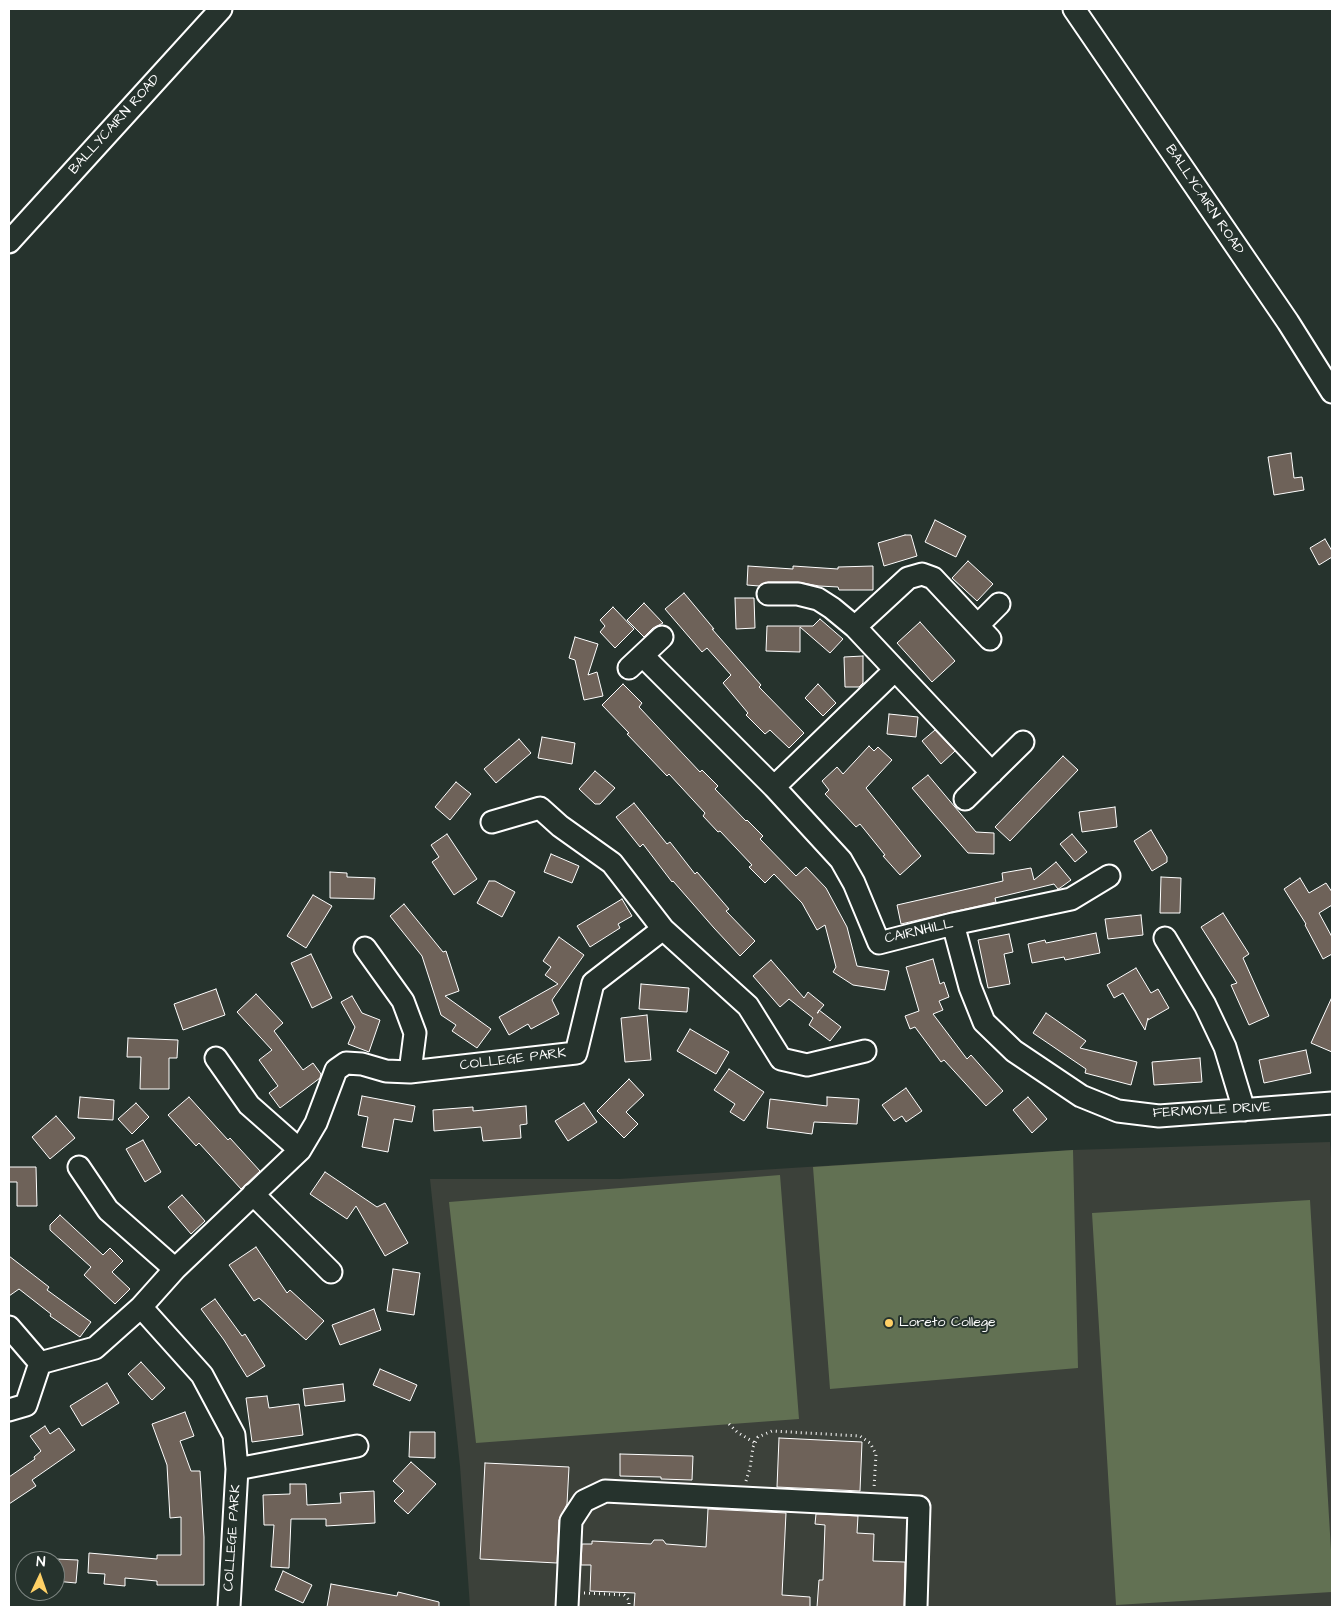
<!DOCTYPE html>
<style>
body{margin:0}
#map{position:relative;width:1341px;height:1616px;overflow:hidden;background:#26332d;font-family:"Architects Daughter",sans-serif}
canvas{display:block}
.frame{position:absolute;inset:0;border:10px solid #fff;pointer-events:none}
.north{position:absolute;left:15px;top:1551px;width:50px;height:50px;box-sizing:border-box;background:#26332d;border:1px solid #7d8581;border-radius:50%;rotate:3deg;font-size:14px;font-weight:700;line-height:20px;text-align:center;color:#fff}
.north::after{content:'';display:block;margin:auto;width:18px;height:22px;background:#ffd166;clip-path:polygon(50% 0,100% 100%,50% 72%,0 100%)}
</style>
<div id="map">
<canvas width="1341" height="1616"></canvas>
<div class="frame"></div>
<div class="north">N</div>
</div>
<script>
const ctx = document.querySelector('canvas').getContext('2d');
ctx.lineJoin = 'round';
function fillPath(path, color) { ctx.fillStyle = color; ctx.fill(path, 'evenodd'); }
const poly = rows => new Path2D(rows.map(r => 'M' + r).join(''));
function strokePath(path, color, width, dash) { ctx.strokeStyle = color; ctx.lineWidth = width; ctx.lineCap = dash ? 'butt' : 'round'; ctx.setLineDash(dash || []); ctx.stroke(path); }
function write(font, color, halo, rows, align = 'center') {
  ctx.font = font + ' "Architects Daughter",sans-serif'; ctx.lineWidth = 4; ctx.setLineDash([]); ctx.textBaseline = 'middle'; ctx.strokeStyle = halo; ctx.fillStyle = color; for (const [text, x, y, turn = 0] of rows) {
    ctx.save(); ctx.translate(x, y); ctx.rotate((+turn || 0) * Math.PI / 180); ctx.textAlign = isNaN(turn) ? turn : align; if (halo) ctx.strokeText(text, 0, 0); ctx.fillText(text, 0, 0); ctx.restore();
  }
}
const built = poly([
 [1330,1142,1332,1173,1332,1607,470,1607,460,1466,430,1179,619,1179,1073,1150]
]);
const green = poly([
 [1073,1150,1078,1368,830,1389,813,1167],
 [780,1175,799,1419,476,1443,449,1202],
 [1310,1200,1332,1567,1332,1592,1116,1605,1092,1213]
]);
const building = poly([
 [1291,453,1294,478,1302,477,1304,490,1274,495,1268,457,1291,453],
 [935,520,966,536,956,557,925,542,935,520],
 [905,535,911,535,917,556,884,566,878,543,905,535],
 [1325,539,1332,551,1332,557,1319,565,1310,548,1325,539],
 [968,561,993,584,977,601,952,578,968,561],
 [748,566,793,569,793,566,838,569,838,567,873,566,873,590,839,590,838,587,819,586,798,582,768,582,759,586,747,585,748,566],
 [684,593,714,629,712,629,761,685,759,687,804,733,789,748,770,730,765,734,746,715,748,713,723,683,731,675,707,648,702,652,665,609,684,593],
 [735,598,754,598,755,628,736,629,735,598],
 [644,603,663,623,653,628,644,637,627,620,644,603],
 [613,607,634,629,615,648,600,632,605,626,600,620,613,607],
 [820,619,843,639,830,653,800,627,800,652,766,651,767,626,813,626,820,619],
 [920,622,955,661,932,682,897,643,920,622],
 [575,637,598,644,588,675,597,672,603,696,584,700,575,660,569,658,575,637],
 [863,656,863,683,859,687,845,687,844,657,863,656],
 [623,684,642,703,639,707,700,772,702,770,718,786,715,789,746,821,747,820,763,836,760,839,796,876,806,867,826,888,847,927,857,966,889,971,885,990,853,985,833,972,836,967,825,925,817,930,802,903,774,874,765,883,749,867,752,865,720,831,718,832,703,816,705,813,669,774,667,776,627,734,629,733,602,705,623,684],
 [818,684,836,703,823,716,805,698,818,684],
 [889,714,918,717,916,737,887,734,889,714],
 [935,730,955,751,941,764,922,741,935,730],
 [542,737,575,743,572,764,538,758,542,737],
 [519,739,531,753,496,783,484,769,519,739],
 [869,746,874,751,878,747,892,760,866,788,921,856,900,875,883,856,885,855,860,824,856,827,825,794,829,790,822,781,837,767,843,774,869,746],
 [1063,756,1078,770,1010,841,995,827,1063,756],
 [595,771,615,788,600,804,595,804,579,789,595,771],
 [928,775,976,832,994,833,994,854,968,853,934,814,912,788,928,775],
 [456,782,471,794,450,820,435,807,456,782],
 [634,803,667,844,670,842,695,874,697,872,729,909,726,911,755,941,740,956,714,928,673,881,672,882,643,844,640,847,616,817,634,803],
 [1115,807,1117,827,1082,832,1079,812,1115,807],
 [1151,830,1167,857,1167,862,1152,871,1134,841,1151,830],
 [447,834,477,879,454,895,432,862,439,857,431,845,447,834],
 [1072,834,1087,852,1075,862,1060,844,1072,834],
 [551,854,579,866,572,883,544,872,551,854],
 [1056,862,1071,880,1060,888,1058,889,1054,884,995,898,996,902,901,924,897,905,1003,881,1002,873,1031,868,1034,880,1056,862],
 [330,872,347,873,347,877,375,878,374,899,330,898,330,872],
 [1161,877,1181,878,1180,913,1160,913,1161,877],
 [1300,878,1309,893,1326,883,1332,892,1332,905,1319,913,1332,937,1332,954,1323,959,1305,925,1306,924,1284,889,1300,878],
 [489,881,495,881,515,892,502,917,477,903,489,881],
 [313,895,332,906,306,948,287,936,313,895],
 [622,899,632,916,618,924,620,928,590,947,577,926,622,899],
 [404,904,443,952,446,951,459,991,445,996,491,1029,477,1048,452,1031,456,1025,441,1015,422,956,390,916,404,904],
 [1223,913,1249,954,1243,958,1269,1016,1249,1025,1231,985,1237,983,1201,927,1223,913],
 [1141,915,1143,935,1108,939,1105,919,1141,915],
 [1096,933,1100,953,1065,960,1064,957,1032,963,1028,944,1045,940,1046,943,1096,933],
 [1009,934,1013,952,1004,954,1010,984,988,988,978,940,1009,934],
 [559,937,584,955,552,1000,559,1014,531,1029,528,1024,509,1035,499,1017,558,984,545,975,551,967,543,961,559,937],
 [311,954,332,998,312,1008,291,963,311,954],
 [933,959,940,984,944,982,949,997,939,1001,943,1010,933,1014,967,1059,971,1055,1003,1091,986,1106,944,1060,941,1062,915,1027,910,1029,905,1016,919,1011,906,967,933,959],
 [771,960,804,998,808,992,824,1005,817,1013,818,1013,819,1010,841,1027,830,1041,809,1025,813,1018,789,999,780,1007,753,976,771,960],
 [1136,968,1151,993,1158,989,1169,1008,1148,1020,1148,1018,1145,1030,1123,993,1114,998,1107,985,1136,968],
 [641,984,689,988,687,1012,639,1009,641,984],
 [216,989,225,1015,183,1030,174,1004,216,989],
 [256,994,283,1023,274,1031,303,1070,313,1063,321,1074,320,1078,280,1108,269,1093,278,1086,259,1060,272,1050,237,1012,256,994],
 [352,996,362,1013,380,1020,369,1052,348,1044,355,1027,341,1002,352,996],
 [1332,997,1332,1052,1311,1043,1332,997],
 [1046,1013,1086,1041,1080,1048,1137,1062,1131,1085,1085,1073,1086,1069,1033,1033,1046,1013],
 [647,1015,651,1060,625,1062,621,1018,647,1015],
 [690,1029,729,1052,716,1074,677,1051,690,1029],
 [128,1038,178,1040,177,1058,169,1058,169,1089,140,1089,141,1057,127,1057,128,1038],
 [1306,1050,1311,1073,1264,1083,1259,1060,1306,1050],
 [1200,1058,1202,1082,1154,1085,1152,1062,1200,1058],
 [729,1069,764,1092,744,1121,730,1112,735,1104,714,1090,729,1069],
 [629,1079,644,1095,626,1112,638,1124,624,1138,597,1111,629,1079],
 [906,1088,922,1111,906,1122,902,1116,894,1121,882,1105,906,1088],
 [362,1096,415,1106,412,1122,394,1119,388,1152,362,1147,368,1117,358,1115,362,1096],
 [80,1097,114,1100,113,1120,78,1118,80,1097],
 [189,1097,228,1140,230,1138,260,1171,241,1189,199,1143,196,1146,168,1115,189,1097],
 [827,1097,859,1099,857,1124,814,1122,812,1134,767,1128,770,1099,827,1106,827,1097],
 [1028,1097,1047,1119,1032,1133,1013,1110,1028,1097],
 [136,1103,149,1117,132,1134,118,1119,136,1103],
 [584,1103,597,1122,568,1141,555,1121,584,1103],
 [526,1106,527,1124,520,1125,521,1138,483,1141,481,1127,434,1131,433,1110,473,1107,473,1111,526,1106],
 [56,1116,75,1138,50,1159,32,1137,56,1116],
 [143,1140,161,1172,145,1182,126,1149,143,1140],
 [9,1167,36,1167,37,1206,17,1206,17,1182,9,1182,9,1167],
 [325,1172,377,1207,385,1203,408,1243,385,1256,356,1206,347,1219,310,1194,325,1172],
 [182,1195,205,1221,191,1234,168,1207,182,1195],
 [60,1215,103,1255,110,1248,123,1261,112,1272,130,1289,115,1304,84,1275,91,1267,50,1230,50,1225,60,1215],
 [256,1247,287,1293,290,1290,324,1321,306,1340,259,1298,254,1301,229,1265,256,1247],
 [9,1256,49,1287,47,1290,91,1322,80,1337,50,1316,51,1314,19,1289,9,1296,9,1256],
 [393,1269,420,1273,414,1315,387,1311,393,1269],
 [215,1299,242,1336,245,1334,265,1366,247,1377,224,1340,201,1309,215,1299],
 [374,1309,381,1330,340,1345,332,1325,374,1309],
 [141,1362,165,1388,152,1400,128,1374,141,1362],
 [380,1369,417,1385,410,1401,373,1385,380,1369],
 [107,1383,119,1403,82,1426,70,1406,107,1383],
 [343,1384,345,1401,305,1406,303,1389,343,1384],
 [267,1396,269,1408,299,1404,303,1435,252,1442,246,1398,267,1396],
 [185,1412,194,1436,180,1441,191,1471,200,1471,204,1537,204,1585,157,1585,157,1581,125,1578,125,1586,104,1584,105,1574,88,1573,89,1553,157,1559,157,1555,181,1555,181,1517,170,1518,167,1465,152,1424,185,1412],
 [45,1426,50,1434,59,1428,75,1450,32,1480,36,1486,9,1504,9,1477,35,1459,34,1457,41,1451,30,1436,45,1426],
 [410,1432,435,1432,435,1458,409,1457,410,1432],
 [779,1438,862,1442,860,1491,777,1487,779,1438],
 [620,1454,693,1456,692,1480,661,1479,661,1477,620,1476,620,1454],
 [411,1462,436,1484,408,1514,394,1501,404,1491,393,1481,411,1462],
 [485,1463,569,1467,567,1504,559,1520,557,1563,480,1559,485,1463],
 [290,1484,306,1484,307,1505,341,1503,340,1493,374,1491,375,1523,326,1526,326,1519,291,1519,289,1568,271,1567,274,1525,264,1525,263,1495,290,1494,290,1484],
 [708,1509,786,1513,782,1595,810,1597,810,1607,634,1607,635,1593,590,1591,591,1565,581,1565,582,1544,592,1544,592,1541,651,1544,654,1540,663,1540,666,1544,706,1547,708,1509],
 [816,1514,858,1516,857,1533,874,1534,873,1561,905,1562,904,1607,817,1607,819,1580,823,1580,825,1525,815,1524,816,1514],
 [55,1559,78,1560,76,1583,55,1581,55,1559],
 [283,1571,312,1585,303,1603,275,1590,283,1571],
 [331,1584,397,1596,398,1592,439,1602,439,1607,327,1607,331,1584]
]);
const path = poly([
 [729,1424,737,1432,755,1443],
 [746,1481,750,1468,753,1447,758,1437,772,1431,860,1436,870,1443,876,1454,874,1488],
 [584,1593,624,1595,629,1600,629,1607]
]);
const minor = poly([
 [1074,9,1288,322,1332,392],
 [9,242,221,9],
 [768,594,798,594,818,599,832,608,855,627,992,773],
 [978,625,999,604],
 [855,627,908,578,922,574,933,578,990,639],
 [643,656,774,787,841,860,854,883,879,943,953,924,1071,899,1109,876],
 [629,668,662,637],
 [774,787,895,670],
 [965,799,1023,742],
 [492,822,540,808,560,826,612,863,663,929],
 [953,924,970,987,984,1022,1014,1051,1081,1096,1118,1111,1159,1116,1332,1103],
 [1165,938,1205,1005,1225,1047,1244,1110],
 [365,948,403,1001,415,1033,410,1072],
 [216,1058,249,1105,300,1150],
 [79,1167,108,1210,175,1269],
 [253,1194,331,1272],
 [141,1307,202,1375,234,1435,237,1469,229,1607],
 [9,1327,40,1363],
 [40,1363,95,1348,141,1307,175,1269,300,1150,316,1123,336,1070,346,1063,362,1064,386,1071,410,1072,576,1053,593,983,663,929,748,1006,781,1059,807,1065,865,1051],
 [9,1410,26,1405,40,1363],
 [237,1469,357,1446],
 [567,1607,571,1521,584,1501,605,1491,919,1507,916,1607]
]);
const markers = [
 [889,1323,5,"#ffd166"]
];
const streetNames = [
 ["BALLYCAIRN ROAD",115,125,-48],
 ["BALLYCAIRN ROAD",1204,200,56],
 ["CAIRNHILL",919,932,-13],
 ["COLLEGE PARK",513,1060,-7],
 ["FERMOYLE DRIVE",1212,1111,-3],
 ["COLLEGE PARK",233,1538,-86]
];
const poiNames = [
 ["Loreto College",899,1323]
];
fillPath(built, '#3c413a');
fillPath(green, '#627153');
fillPath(building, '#6e6259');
strokePath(building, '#fff', 1);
strokePath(minor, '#fff', 25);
strokePath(path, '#fff', 3, [1, 4]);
strokePath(minor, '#26332d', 21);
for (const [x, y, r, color] of markers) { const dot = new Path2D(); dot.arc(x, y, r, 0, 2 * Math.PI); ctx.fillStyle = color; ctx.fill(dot); strokePath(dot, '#26332d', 2); }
write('14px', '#fff', '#26332d', streetNames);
write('14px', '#fff', '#26332d', poiNames, 'left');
</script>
